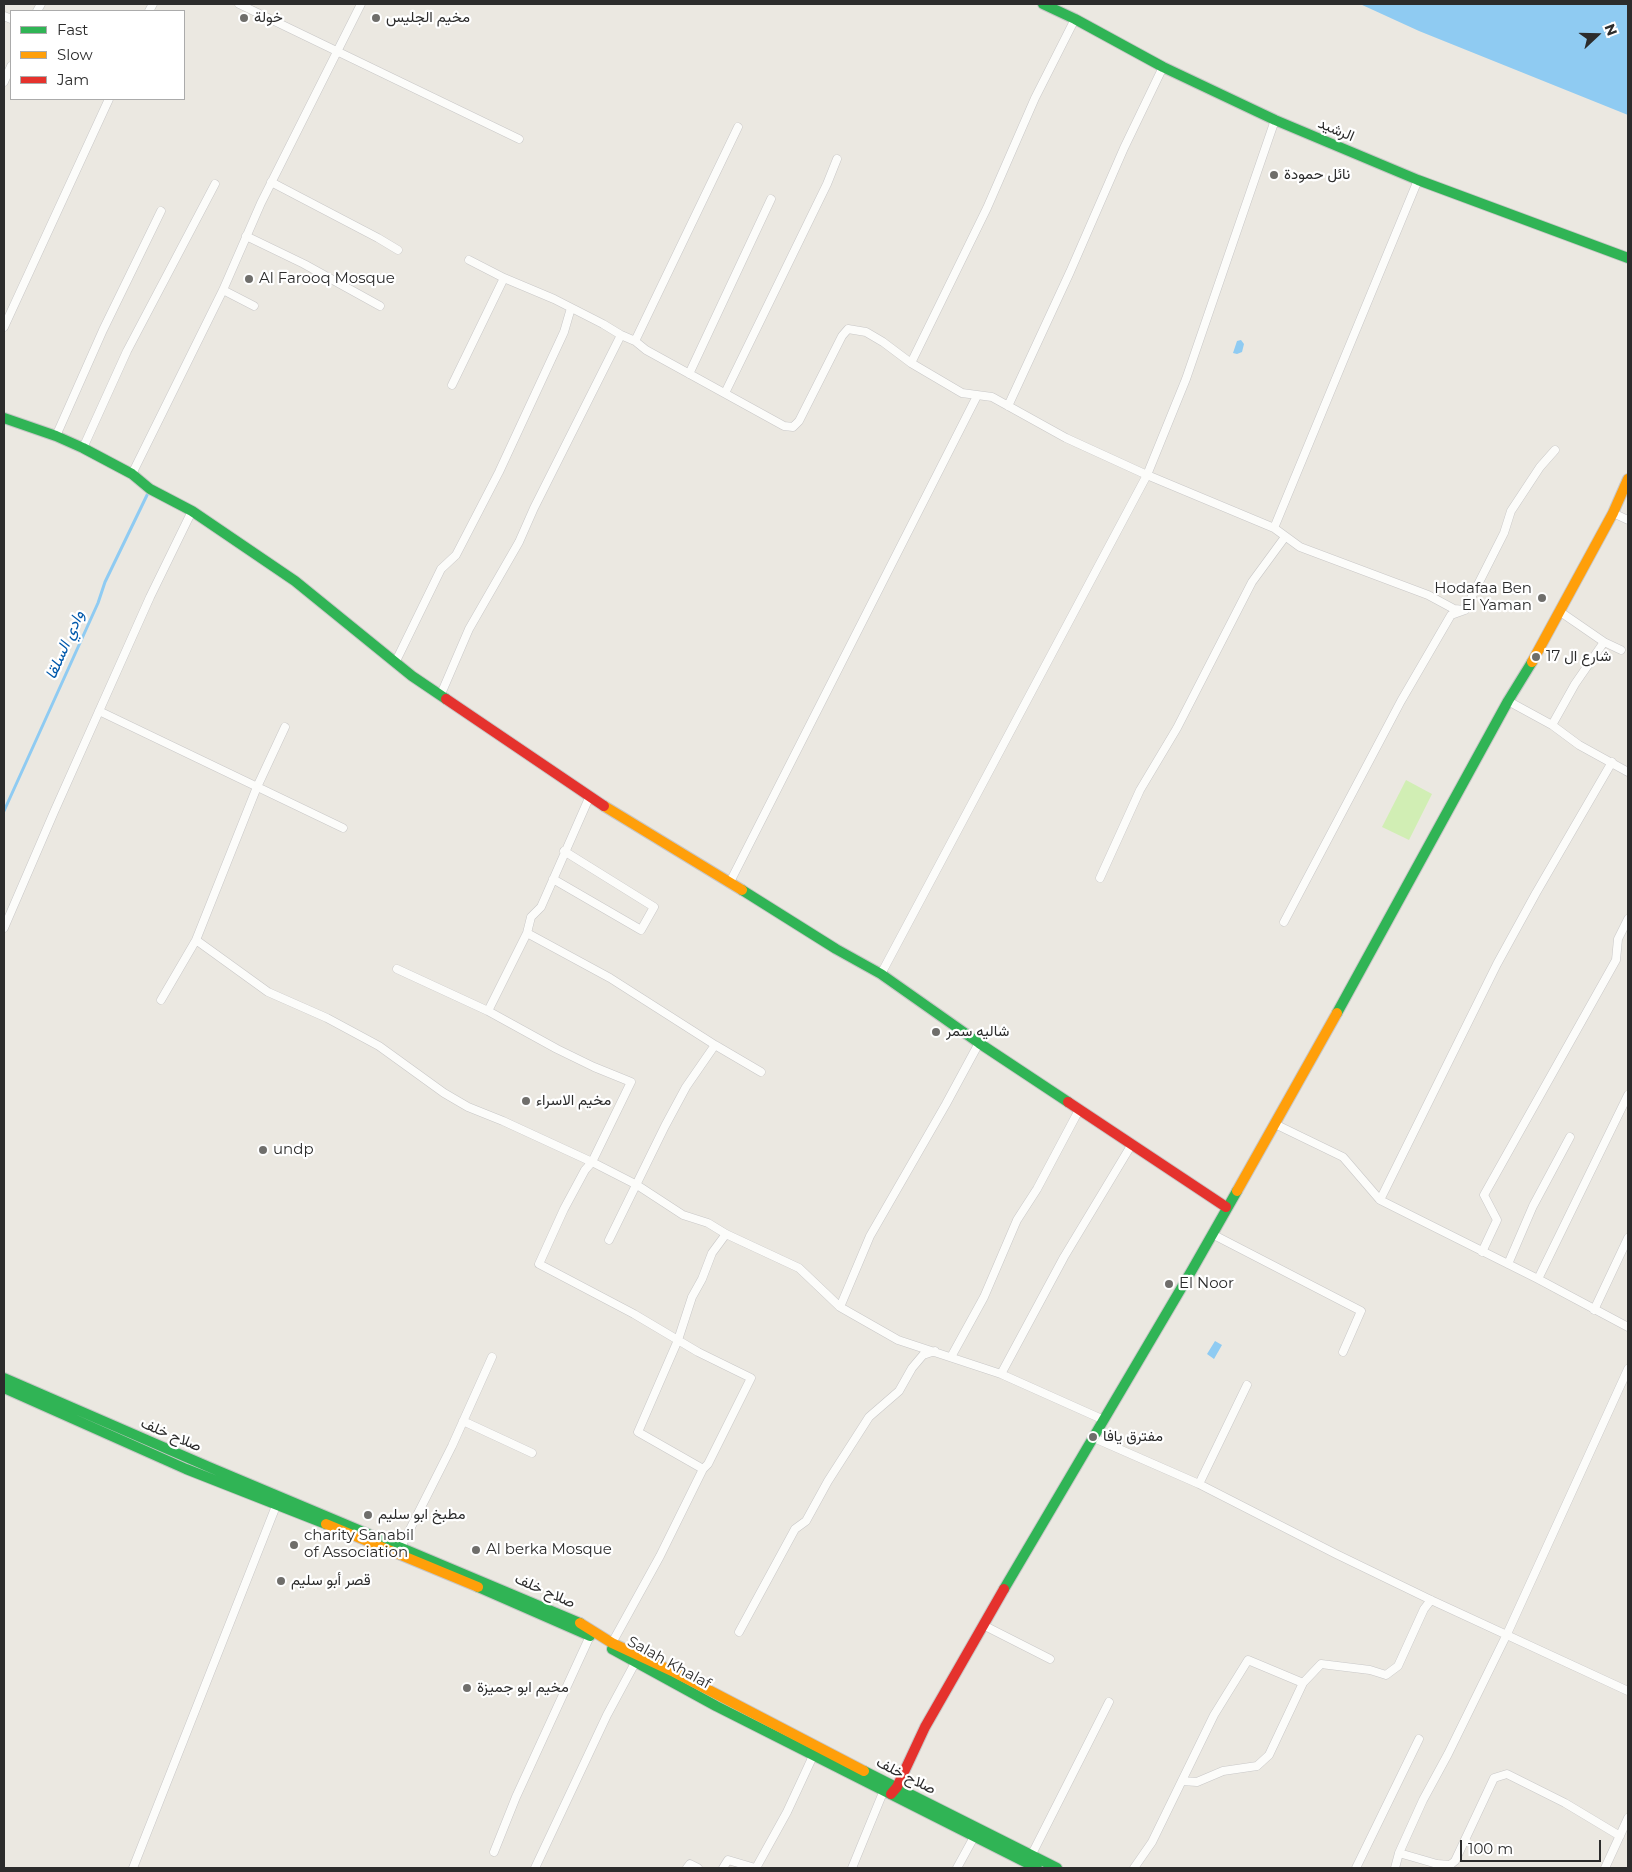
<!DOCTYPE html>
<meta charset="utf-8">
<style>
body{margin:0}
#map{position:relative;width:1632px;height:1872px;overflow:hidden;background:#ebe8e1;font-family:Montserrat,sans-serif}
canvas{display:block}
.frame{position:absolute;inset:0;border:5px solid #2c2c2c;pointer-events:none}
.legend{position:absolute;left:10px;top:10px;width:175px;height:90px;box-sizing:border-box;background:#fff;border:1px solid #ababab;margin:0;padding:6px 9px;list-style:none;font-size:15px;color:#2c2c2c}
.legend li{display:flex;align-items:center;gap:10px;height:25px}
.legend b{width:25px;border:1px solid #ababab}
.north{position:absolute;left:1572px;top:10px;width:50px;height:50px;-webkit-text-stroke:4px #fff;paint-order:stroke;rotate:69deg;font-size:14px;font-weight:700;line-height:20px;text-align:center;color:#2c2c2c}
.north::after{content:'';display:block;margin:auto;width:18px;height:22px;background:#2c2c2c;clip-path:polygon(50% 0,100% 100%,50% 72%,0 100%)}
.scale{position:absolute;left:1460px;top:1840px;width:141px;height:22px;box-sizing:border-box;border:2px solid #2c2c2c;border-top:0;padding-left:6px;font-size:15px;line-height:18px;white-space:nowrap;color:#2c2c2c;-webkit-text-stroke:4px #fff;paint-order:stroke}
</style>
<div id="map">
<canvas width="1632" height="1872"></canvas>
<div class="frame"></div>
<ul class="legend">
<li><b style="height:6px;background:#30b455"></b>Fast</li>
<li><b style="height:6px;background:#ff9f0a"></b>Slow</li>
<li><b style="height:6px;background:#e5322d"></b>Jam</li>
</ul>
<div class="north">N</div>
<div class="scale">100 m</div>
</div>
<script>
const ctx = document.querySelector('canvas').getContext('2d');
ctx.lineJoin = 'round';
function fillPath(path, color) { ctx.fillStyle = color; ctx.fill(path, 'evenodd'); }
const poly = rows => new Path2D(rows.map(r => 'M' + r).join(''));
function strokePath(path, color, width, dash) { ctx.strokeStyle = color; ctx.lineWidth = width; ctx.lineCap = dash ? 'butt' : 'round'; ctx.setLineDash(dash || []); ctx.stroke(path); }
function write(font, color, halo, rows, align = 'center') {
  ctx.font = font + ' Montserrat,Vazirmatn,sans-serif'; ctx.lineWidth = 4.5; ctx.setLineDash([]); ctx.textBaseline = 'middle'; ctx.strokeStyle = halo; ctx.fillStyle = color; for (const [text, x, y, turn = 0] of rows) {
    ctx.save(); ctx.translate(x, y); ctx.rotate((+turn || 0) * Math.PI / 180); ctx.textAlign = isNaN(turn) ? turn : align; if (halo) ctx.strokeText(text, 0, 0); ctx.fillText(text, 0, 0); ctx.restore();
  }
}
const pitch = poly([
 [1406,780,1432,794,1409,840,1382,827]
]);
const water = poly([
 [1360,4,1628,4,1628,115,1419,31],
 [1241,340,1244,344,1242,352,1237,354,1233,353,1237,341],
 [1215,1341,1222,1345,1214,1359,1207,1354]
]);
const stream = poly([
 [4,811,98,603,105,582,149,491]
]);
const street = poly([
 [239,4,519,139],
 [37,11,41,4],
 [149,11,153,4],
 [4,16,11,19],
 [4,82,11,66],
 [271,182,378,238,398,250],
 [246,236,304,264,380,306],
 [469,260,504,278,554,299,603,324,621,335,635,341,646,350,784,426,793,427,799,421,842,336,848,329,866,332,883,342,911,363,962,393,992,397,1066,438,1147,475,1274,528,1300,547,1428,595,1454,609,1465,610],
 [223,290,254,306],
 [4,327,109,99],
 [635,341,738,127],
 [911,363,987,208,1035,98,1075,19],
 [689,374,771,199],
 [452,385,504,278],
 [725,393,827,184,837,159],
 [1008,406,1070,272,1124,148,1163,67],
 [56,436,103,330,161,211],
 [83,448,127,351,215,184],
 [132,474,223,290,261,203,361,4],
 [1613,513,1628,520],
 [1274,528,1418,180],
 [1559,611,1604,642,1621,650],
 [396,661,441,569,456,555,499,472,564,332,571,308],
 [441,694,469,629,519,542,534,508,621,335],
 [1508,701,1552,725,1579,745,1628,772],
 [99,711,343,828],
 [1552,725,1575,684,1604,642],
 [1100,878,1140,790,1177,728,1252,582,1285,537],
 [553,879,641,930,654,907,564,851],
 [730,882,977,396],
 [1284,922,1401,701,1451,615,1465,610,1504,533,1511,511,1540,467,1555,450],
 [4,928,54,812,150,597,192,511],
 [527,933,610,978,715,1045,761,1072],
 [196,940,268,992,327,1018,379,1046,444,1093,468,1107,503,1121,592,1162,637,1185,683,1215,708,1223,726,1234,799,1268,840,1307,898,1340,1001,1374,1104,1420],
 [397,969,488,1011,557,1049,594,1067,631,1082,592,1162,585,1170,564,1209,539,1264,634,1314,698,1352,751,1378,708,1464,703,1469,660,1556,612,1643],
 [881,974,1147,475,1186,379,1275,120],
 [161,1000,196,940,257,787,285,727],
 [488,1011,527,933,531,917,541,907,589,798],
 [1279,1126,1343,1157,1380,1200,1538,1279,1628,1327],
 [1380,1200,1497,964,1536,893,1612,762],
 [1212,1234,1361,1311,1343,1352],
 [609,1240,665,1126,686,1087,715,1045],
 [1482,1252,1497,1220,1484,1195,1616,960,1618,939,1628,919],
 [1508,1264,1533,1206,1570,1137],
 [1538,1279,1628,1095],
 [840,1307,870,1236,946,1104,979,1043],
 [1594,1310,1628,1238],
 [951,1357,984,1297,1017,1220,1037,1189,1079,1110],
 [1001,1374,1064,1257,1132,1144],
 [463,1421,532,1453],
 [1094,1438,1199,1484,1336,1554,1431,1600,1628,1691],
 [703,1469,638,1432,678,1340,692,1297,702,1279,712,1253,726,1234],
 [1199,1484,1247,1385],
 [401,1547,452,1446,492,1357],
 [983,1625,1050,1659],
 [739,1632,795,1529,806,1521,828,1481,869,1417,899,1391,912,1368,923,1355,935,1351],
 [1182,1781,1197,1782,1223,1771,1257,1766,1269,1755,1303,1683,1321,1664,1370,1670,1386,1675,1398,1666,1424,1609,1431,1600],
 [494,1852,516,1797,590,1636],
 [1399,1853,1437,1864,1450,1865,1455,1861,1494,1778,1507,1774,1565,1803,1620,1836],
 [1031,1856,1109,1702],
 [133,1868,276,1506],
 [535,1868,607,1715,635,1663],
 [687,1868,690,1864,698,1868],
 [723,1868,728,1860,755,1868],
 [756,1868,787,1812,813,1756],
 [852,1868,884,1790],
 [957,1868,974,1837],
 [1134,1868,1152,1842,1214,1715,1248,1660,1303,1683],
 [1356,1868,1419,1739],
 [1395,1868,1399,1853,1423,1800,1448,1754,1507,1634,1628,1369],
 [1605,1868,1628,1818]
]);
const fast = poly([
 [1043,4,1075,19,1163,67,1275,120,1418,180,1628,258],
 [4,418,56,436,83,448,132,474,150,489,192,511,295,581,412,676,446,699],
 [742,890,836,949,881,974,979,1043,1068,1102],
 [1337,1013,1508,701,1532,662],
 [4,1378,209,1467,580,1623],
 [4,1388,186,1469,326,1524],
 [478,1587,590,1636],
 [1004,1589,1192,1270,1237,1191],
 [612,1649,716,1706,1037,1868],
 [864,1771,1057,1868]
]);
const slow = poly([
 [1532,662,1613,513,1628,479],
 [604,806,742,890],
 [1237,1191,1337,1013],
 [326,1524,478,1587],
 [580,1623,612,1643,674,1672,864,1771]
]);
const jam = poly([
 [446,699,604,806],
 [1068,1102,1226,1207],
 [891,1794,897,1787,925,1727,1004,1589]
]);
const markers = [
 [244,18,5,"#6f6e6b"],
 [376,18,5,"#6f6e6b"],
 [1274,175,5,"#6f6e6b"],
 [249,279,5,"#6f6e6b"],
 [1542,598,5,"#6f6e6b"],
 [1536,657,5,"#6f6e6b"],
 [936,1032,5,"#6f6e6b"],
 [526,1101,5,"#6f6e6b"],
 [263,1150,5,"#6f6e6b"],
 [1169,1284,5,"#6f6e6b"],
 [1093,1437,5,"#6f6e6b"],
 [368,1515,5,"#6f6e6b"],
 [294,1545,5,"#6f6e6b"],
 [476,1550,5,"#6f6e6b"],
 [281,1581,5,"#6f6e6b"],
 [467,1688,5,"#6f6e6b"]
];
const poiNames = [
 ["خولة",254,18],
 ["مخيم الجليس",386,18],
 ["نائل حمودة",1284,175],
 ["Al Farooq Mosque",259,279],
 ["Hodafaa Ben",1532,589,"right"],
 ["El Yaman",1532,606,"right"],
 ["شارع ال 17",1546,657],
 ["شاليه سمر",946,1032],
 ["مخيم الاسراء",536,1101],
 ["undp",273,1150],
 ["El Noor",1179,1284],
 ["مفترق يافا",1103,1437],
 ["مطبخ ابو سليم",378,1515],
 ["charity Sanabil",304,1536],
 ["of Association",304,1553],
 ["Al berka Mosque",486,1550],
 ["قصر أبو سليم",291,1581],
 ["مخيم ابو جميزة",477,1688]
];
const streetNames = [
 ["الرشيد",1336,130,23],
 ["صلاح خلف",171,1435,23],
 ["صلاح خلف",545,1591,24],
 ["Salah Khalaf",669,1663,29],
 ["صلاح خلف",906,1776,27]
];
const waterNames = [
 ["وادي السلقا",65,645,-66]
];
fillPath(pitch, '#d1eeb4');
fillPath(water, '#8fcbf2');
strokePath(stream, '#8fcbf2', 3);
strokePath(street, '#c8c7c7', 9);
strokePath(fast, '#c8c7c7', 12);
strokePath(slow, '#c8c7c7', 12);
strokePath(jam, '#c8c7c7', 12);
strokePath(street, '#fcfcfa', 8);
strokePath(fast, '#30b455', 10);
strokePath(slow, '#ff9f0a', 10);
strokePath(jam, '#e5322d', 10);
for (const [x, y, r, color] of markers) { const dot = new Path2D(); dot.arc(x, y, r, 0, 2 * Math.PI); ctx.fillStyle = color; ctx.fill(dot); strokePath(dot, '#fff', 2); }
write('15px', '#2c2c2c', '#fff', poiNames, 'left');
write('15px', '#2c2c2c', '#fff', streetNames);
write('italic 16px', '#0159ac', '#fff', waterNames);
</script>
